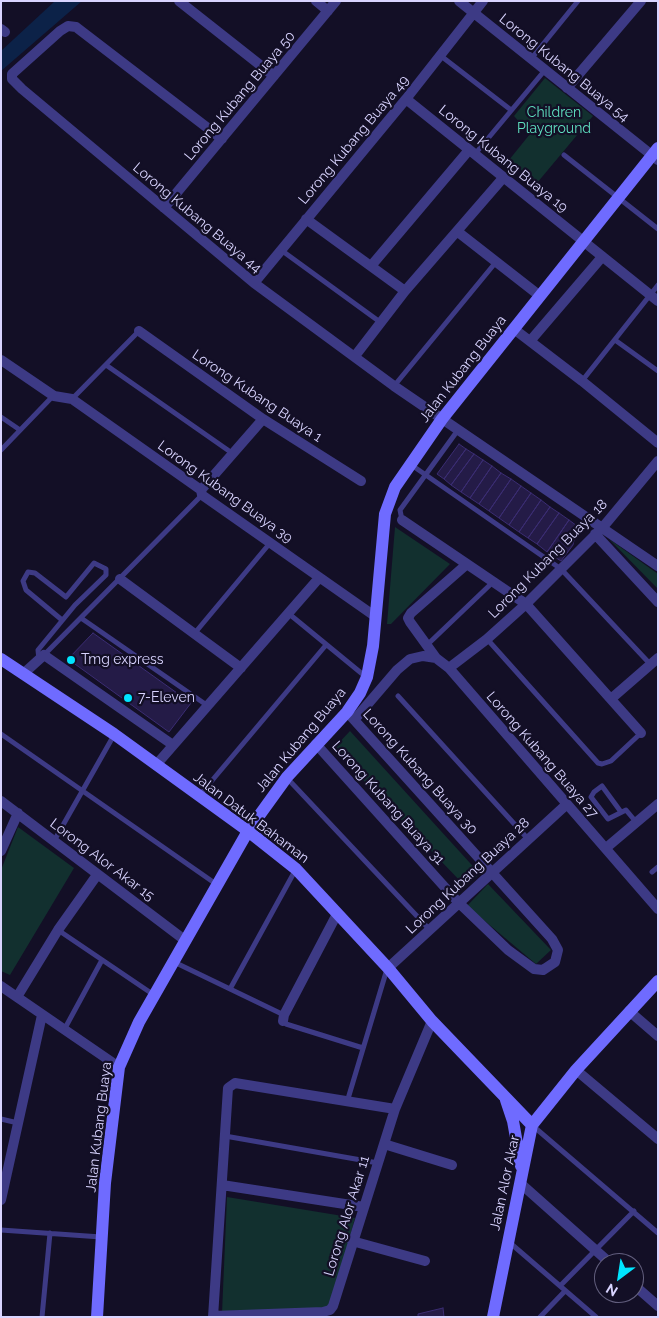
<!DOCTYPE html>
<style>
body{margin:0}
#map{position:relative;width:659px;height:1318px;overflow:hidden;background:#130f26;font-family:Raleway,sans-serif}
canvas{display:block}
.frame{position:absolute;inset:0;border:2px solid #d9d4ff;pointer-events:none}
.north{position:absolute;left:594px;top:1253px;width:50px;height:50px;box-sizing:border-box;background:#130f26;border:1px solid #625e7d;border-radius:50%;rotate:211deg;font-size:14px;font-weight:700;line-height:20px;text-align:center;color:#d9d4ff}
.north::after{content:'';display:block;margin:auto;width:18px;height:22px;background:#00e5ff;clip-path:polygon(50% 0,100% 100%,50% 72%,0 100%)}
</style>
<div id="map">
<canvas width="659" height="1318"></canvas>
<div class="frame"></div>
<div class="north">N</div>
</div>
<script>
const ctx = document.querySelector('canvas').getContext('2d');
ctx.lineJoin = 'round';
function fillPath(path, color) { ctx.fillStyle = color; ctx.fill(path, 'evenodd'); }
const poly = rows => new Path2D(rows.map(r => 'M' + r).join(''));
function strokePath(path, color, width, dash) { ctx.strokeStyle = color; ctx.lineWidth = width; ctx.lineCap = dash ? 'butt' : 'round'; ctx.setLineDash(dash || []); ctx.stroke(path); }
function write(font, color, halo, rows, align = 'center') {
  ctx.font = font + ' Raleway,sans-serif'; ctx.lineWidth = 4.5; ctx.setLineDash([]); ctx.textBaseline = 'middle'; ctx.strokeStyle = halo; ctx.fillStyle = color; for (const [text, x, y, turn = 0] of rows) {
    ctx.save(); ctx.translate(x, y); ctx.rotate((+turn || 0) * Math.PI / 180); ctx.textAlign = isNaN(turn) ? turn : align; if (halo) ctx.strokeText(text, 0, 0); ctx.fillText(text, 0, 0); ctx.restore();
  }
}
const green = poly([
 [545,78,593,116,537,183,509,160,530,134,514,116],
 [395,527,450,564,391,624,387,624],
 [609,539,658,574,658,589],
 [350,731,480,874,465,886,333,749],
 [18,827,74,868,10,975,1,971,1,870],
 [488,884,551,950,536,964,467,906],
 [227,1197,355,1218,330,1309,222,1313]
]);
const water = poly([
 [55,1,82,1,1,71,1,51]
]);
const building = poly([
 [459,444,466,449,444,479,437,474,459,444],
 [466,449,474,454,451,485,444,479,466,449],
 [474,454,483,460,461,492,451,485,474,454],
 [483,460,492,466,470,498,461,492,483,460],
 [492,466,501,473,479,504,470,498,492,466],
 [501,473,511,479,489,511,479,504,501,473],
 [511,479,521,486,499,518,489,511,511,479],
 [521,486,531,493,509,525,499,518,521,486],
 [531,493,541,500,519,532,509,525,531,493],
 [541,500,550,507,528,538,519,532,541,500],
 [550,507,559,513,537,544,528,538,550,507],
 [559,513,569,520,547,552,537,544,559,513],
 [569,520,577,526,573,545,561,561,547,552,569,520],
 [93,633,191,703,169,732,68,659,93,633],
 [443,1308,444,1317,418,1317,418,1314,443,1308]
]);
const lane = poly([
 [441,56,511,110],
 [531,59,578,1],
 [475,154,545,70],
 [564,155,658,229],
 [281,250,380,322],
 [615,340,658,371],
 [106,365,232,453],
 [582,381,658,285],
 [394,386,496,262],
 [72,399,139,331],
 [1,417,20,430],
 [1,450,53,396],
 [410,464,561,569,651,665],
 [402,520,400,510,458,430],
 [288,613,366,677],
 [81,618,208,706],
 [194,634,270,543],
 [487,639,598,763,602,764,611,761,641,733],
 [427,645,493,582],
 [44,655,202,495],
 [39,660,38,650,75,605,106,575,106,569,94,563,66,597,35,573,28,572,23,581,26,590,62,620],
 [398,696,528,839],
 [1,734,216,884],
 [287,778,430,930],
 [199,796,326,645],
 [621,812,602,786,594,792,591,797,608,819,626,810,636,822],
 [54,841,114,735],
 [652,872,658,867],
 [58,930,154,995],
 [174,962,284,1015],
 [230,989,296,869],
 [283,1022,286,1024,363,1048],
 [64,1030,102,960],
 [347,1102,387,969],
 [1,1119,18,1123],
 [533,1126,658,1233],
 [225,1136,378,1163],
 [1,1230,101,1237],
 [509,1242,596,1317],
 [560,1286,634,1211],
 [42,1317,50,1233],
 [540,1317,565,1291]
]);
const street = poly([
 [179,1,274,76],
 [316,1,328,11],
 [459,1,658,160],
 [1,29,5,32],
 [567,88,641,1],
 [406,99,658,301],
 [222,139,76,27,68,26,60,31,12,74,12,79,22,89,254,283,394,386,658,566],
 [164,208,336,1],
 [306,219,405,291],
 [458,232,540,296],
 [371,266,469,150],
 [254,283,406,99,483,1],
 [514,329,582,381,658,443],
 [139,331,263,419,361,481],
 [531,340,602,257],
 [355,356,405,291,503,178],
 [1,360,54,396,72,399,201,490,202,495,376,617],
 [201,490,263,419],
 [402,520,526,604,641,733],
 [595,534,658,602],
 [467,564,411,613,408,618,410,622,436,658,449,668,658,909],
 [120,579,241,668],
 [449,668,487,639,526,604,603,527,658,461],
 [23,674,44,655,173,745],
 [612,698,658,658],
 [355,719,397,670,410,659,423,656,436,658],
 [316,744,459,903,508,950,534,969,543,970,555,962,558,950,552,939,347,712],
 [156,765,319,578],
 [1,801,186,941],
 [606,848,658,804],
 [1,851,18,813],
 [388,968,567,804],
 [1,986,119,1067],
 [17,997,58,930,97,875],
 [629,1011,658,1036],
 [283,1021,284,1015,337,914],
 [576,1070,658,1139],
 [384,1144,452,1165],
 [520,1183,610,1263],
 [222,1185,364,1207],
 [1,1200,42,1015],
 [352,1241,425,1261],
 [634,1285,658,1306],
 [213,1316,323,1312,330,1310,333,1306,395,1109,432,1021],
 [213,1317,228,1088,235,1083,395,1109]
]);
const secondary = poly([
 [1,659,114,734,248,831,296,869,388,968,432,1021,532,1125],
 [506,1100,513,1121,521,1166],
 [97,1317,105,1183,119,1067,139,1022,248,831,287,777,347,712,360,693,367,677,373,646,385,514,395,487,442,419,658,148],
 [493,1317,532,1125,576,1070,658,981]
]);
const markers = [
 [71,660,5,"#00e5ff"],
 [128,698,5,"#00e5ff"]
];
const streetNames = [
 ["Lorong Kubang Buaya 54",564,68,39],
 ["Lorong Kubang Buaya 50",240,96,-50],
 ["Lorong Kubang Buaya 49",354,140,-50],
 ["Lorong Kubang Buaya 19",503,159,39],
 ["Lorong Kubang Buaya 44",197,218,40],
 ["Jalan Kubang Buaya",463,369,-52],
 ["Lorong Kubang Buaya 1",257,396,34],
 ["Lorong Kubang Buaya 39",225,492,36],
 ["Lorong Kubang Buaya 18",548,559,-45],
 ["Jalan Kubang Buaya",301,740,-50],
 ["Lorong Kubang Buaya 27",542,755,49],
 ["Lorong Kubang Buaya 30",420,772,48],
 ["Lorong Kubang Buaya 31",388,803,48],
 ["Jalan Datuk Bahaman",251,818,37],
 ["Lorong Alor Akar 15",102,860,37],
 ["Lorong Kubang Buaya 28",468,876,-43],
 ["Jalan Kubang Buaya",99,1127,-83],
 ["Jalan Alor Akar",505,1183,-78],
 ["Lorong Alor Akar 11",347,1216,-73]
];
const parkNames = [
 ["Children",554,113],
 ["Playground",554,129]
];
const poiNames = [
 ["Tmg express",81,660],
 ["7-Eleven",138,698]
];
fillPath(green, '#12302f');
fillPath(water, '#0c2248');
fillPath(building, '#241b47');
strokePath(building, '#3b2d73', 1);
strokePath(lane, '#3d3a85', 5);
strokePath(street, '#3d3a85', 10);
strokePath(secondary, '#6f6bff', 12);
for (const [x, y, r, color] of markers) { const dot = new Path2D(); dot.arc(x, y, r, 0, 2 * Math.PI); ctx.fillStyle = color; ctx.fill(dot); strokePath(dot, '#130f26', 2); }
write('14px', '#d9d4ff', '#130f26', streetNames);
write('14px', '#5fe0c0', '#130f26', parkNames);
write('14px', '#d9d4ff', '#130f26', poiNames, 'left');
</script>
